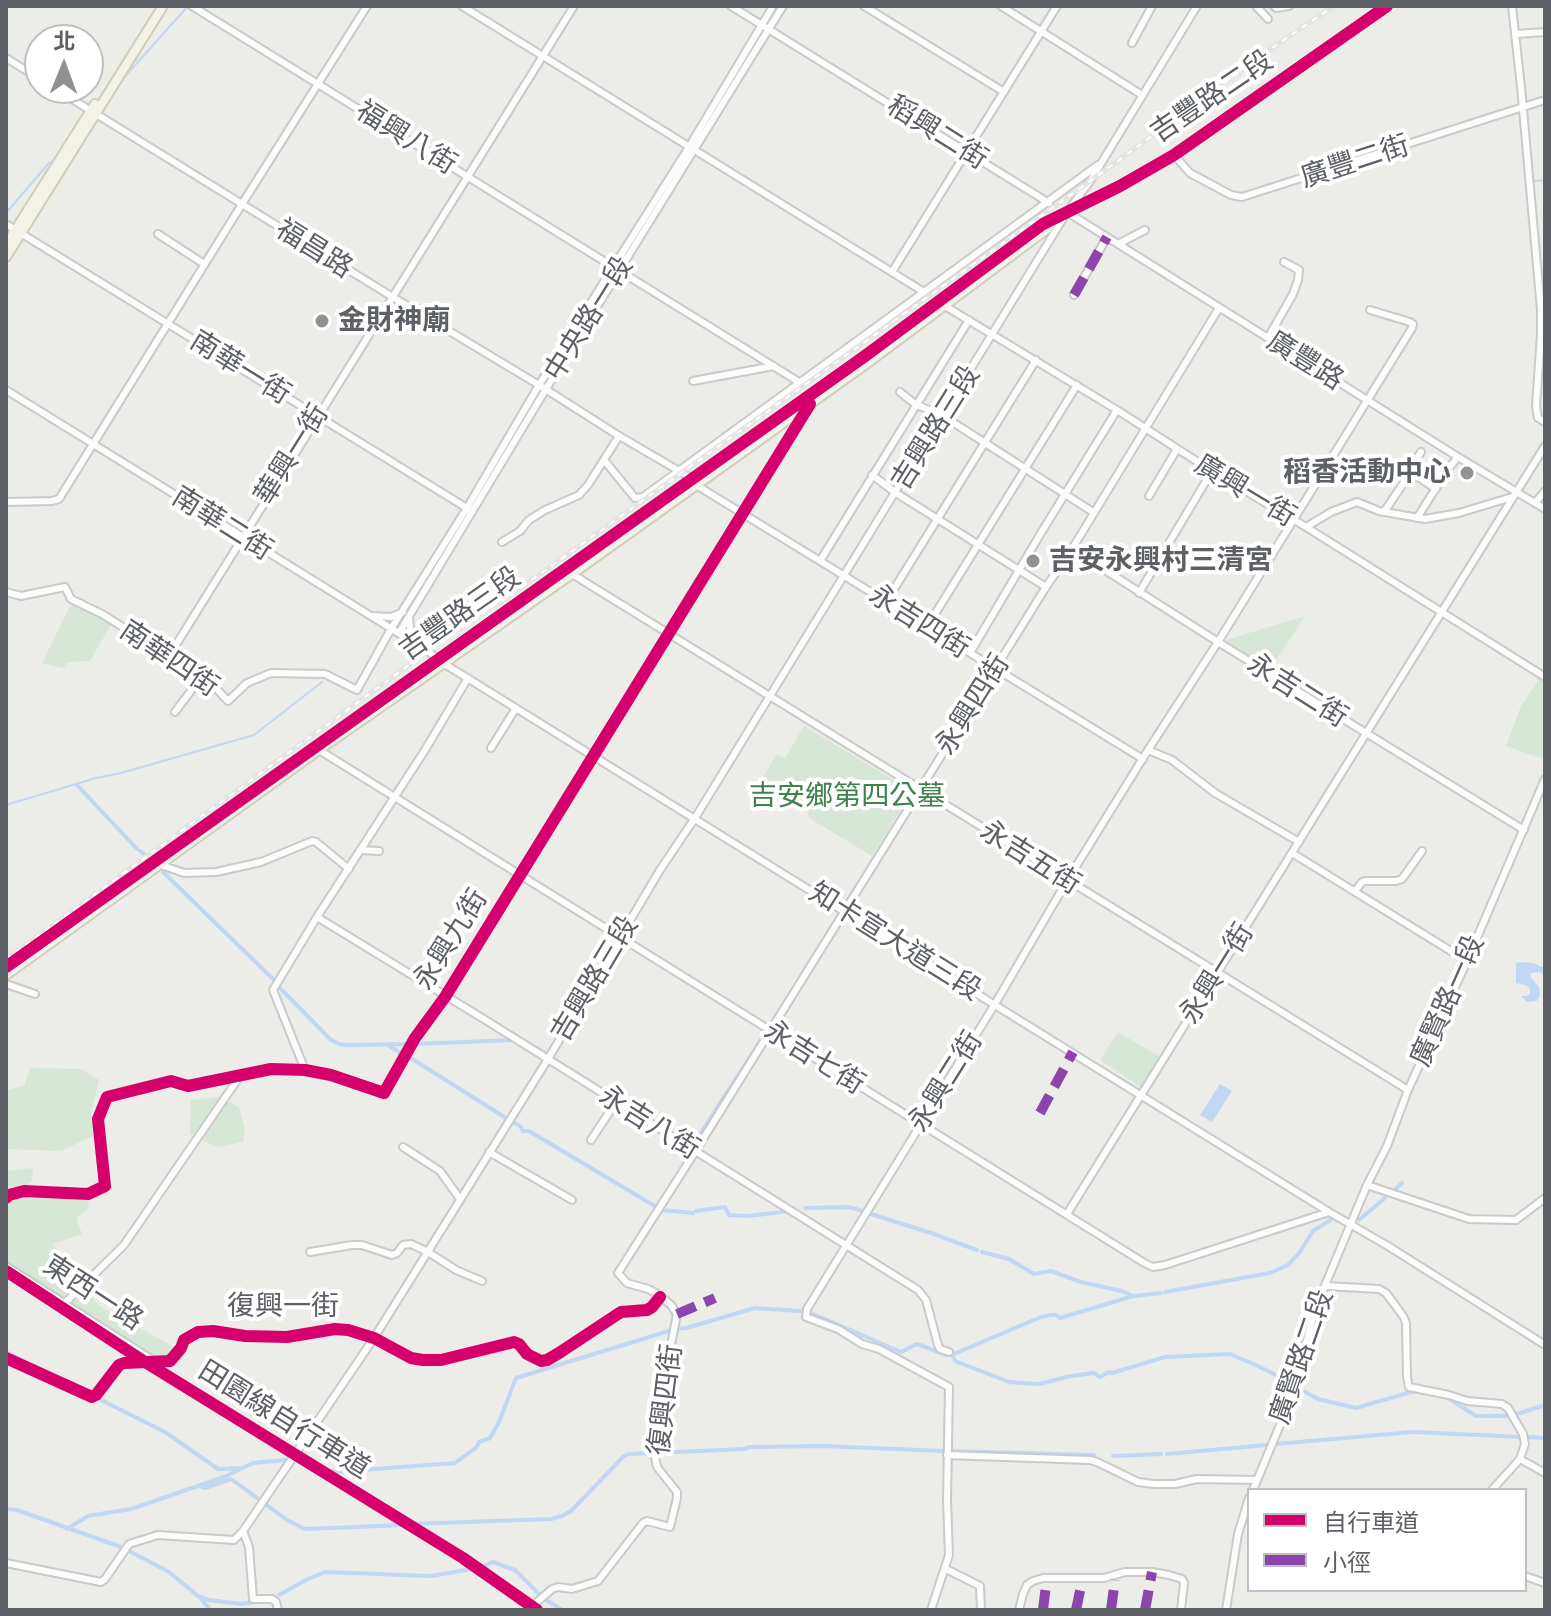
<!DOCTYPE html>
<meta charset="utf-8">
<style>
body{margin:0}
#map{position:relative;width:1551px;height:1616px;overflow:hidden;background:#ecece8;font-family:Cabin,"Noto Sans TC",sans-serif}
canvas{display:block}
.frame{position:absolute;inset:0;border:8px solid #5d6064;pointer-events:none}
.legend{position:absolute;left:1247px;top:1488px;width:280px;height:104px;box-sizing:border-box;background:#fff;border:2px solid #bebfc1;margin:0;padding:10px 14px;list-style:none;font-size:24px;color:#5d6064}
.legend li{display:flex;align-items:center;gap:16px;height:40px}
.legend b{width:40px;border:2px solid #bebfc1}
.north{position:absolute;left:24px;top:24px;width:80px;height:80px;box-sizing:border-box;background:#fff;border:2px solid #bebfc1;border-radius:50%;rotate:1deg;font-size:22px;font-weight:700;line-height:32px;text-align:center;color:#5d6064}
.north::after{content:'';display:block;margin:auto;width:28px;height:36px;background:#8f9192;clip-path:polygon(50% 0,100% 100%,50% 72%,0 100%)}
</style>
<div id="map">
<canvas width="1551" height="1616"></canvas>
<div class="frame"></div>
<ul class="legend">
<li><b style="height:10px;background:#d6006c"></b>自行車道</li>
<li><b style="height:10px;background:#8e44ad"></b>小徑</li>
</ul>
<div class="north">北</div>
</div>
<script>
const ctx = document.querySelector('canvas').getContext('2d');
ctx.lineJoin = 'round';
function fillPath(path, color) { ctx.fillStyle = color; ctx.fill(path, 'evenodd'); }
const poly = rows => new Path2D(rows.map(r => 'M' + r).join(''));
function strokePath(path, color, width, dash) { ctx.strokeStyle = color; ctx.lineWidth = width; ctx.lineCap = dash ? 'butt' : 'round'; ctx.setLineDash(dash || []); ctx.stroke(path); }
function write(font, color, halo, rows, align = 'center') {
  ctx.font = font + ' Cabin,"Noto Sans TC",sans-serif'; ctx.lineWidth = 8; ctx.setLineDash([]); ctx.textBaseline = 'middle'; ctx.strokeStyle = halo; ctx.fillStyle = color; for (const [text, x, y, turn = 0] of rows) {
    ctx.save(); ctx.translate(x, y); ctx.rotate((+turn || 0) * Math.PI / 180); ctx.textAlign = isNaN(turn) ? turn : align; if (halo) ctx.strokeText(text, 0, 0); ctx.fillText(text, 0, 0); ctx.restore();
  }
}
const green = poly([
 [76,603,112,623,90,661,68,662,63,668,42,663,69,608],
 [1305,616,1269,671,1223,641],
 [1540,678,1545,681,1545,758,1537,757,1506,746,1521,706],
 [804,726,912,791,872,856,809,818,806,806,762,779,777,754,785,758],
 [1118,1032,1164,1059,1144,1089,1100,1060],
 [30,1068,81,1069,99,1080,91,1113,95,1135,61,1151,6,1149,6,1090,24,1086],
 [220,1097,239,1107,245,1129,243,1142,217,1147,190,1134,191,1100],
 [33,1168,32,1181,22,1189,87,1195,89,1208,76,1218,82,1234,53,1244,98,1305,176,1348,170,1357,149,1358,6,1264,6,1171]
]);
const water = poly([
 [1519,962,1532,963,1545,968,1545,975,1540,972,1531,973,1531,978,1539,987,1540,995,1537,1001,1527,1002,1521,996,1527,996,1530,994,1530,989,1526,985,1516,983,1516,963],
 [1220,1084,1232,1091,1212,1122,1200,1115]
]);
const stream = poly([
 [120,82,188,6],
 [1533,181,1545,180],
 [6,213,49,163,53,161],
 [6,805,96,778,121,773,254,735,322,682]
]);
const canal = poly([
 [77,785,137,849],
 [140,851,145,855],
 [163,872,274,980],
 [277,985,331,1040,339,1044,347,1045,410,1044],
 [522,1040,545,1053],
 [415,1044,514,1040],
 [389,1046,404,1055],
 [409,1057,506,1118],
 [552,1058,627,1105],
 [512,1121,520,1126,523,1131,529,1131,658,1208],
 [688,1143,693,1145,761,1040],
 [1392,1192,1402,1183],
 [805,1208,848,1207,863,1211],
 [662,1210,693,1213],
 [696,1211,725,1207,729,1215,748,1216,790,1211],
 [868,1213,931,1233,977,1250],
 [1359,1220,1385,1198],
 [982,1252,1009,1259,1034,1274,1051,1271,1081,1282,1122,1291,1133,1296],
 [1165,1292,1270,1273,1288,1265,1300,1252,1313,1231,1332,1219],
 [811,1313,901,1352,917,1344,947,1355],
 [676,1329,686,1328,755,1308,800,1311],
 [6,1352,27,1363],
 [952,1354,955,1361,1009,1382,1039,1384,1071,1376,1094,1373,1100,1377,1109,1372,1112,1373,1165,1357,1230,1354,1260,1367,1291,1383],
 [954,1354,1041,1317,1051,1315,1056,1315,1060,1318,1133,1296,1161,1293],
 [30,1365,56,1378],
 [1296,1387,1318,1399,1356,1408,1411,1392,1419,1392],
 [1439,1395,1448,1398,1476,1416,1509,1416],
 [97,1398,165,1432,218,1469,239,1468],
 [1514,1415,1545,1405],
 [1527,1437,1545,1438],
 [1276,1444,1413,1432,1522,1437],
 [949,1451,1094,1455],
 [656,1453,744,1449,749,1447,823,1446,944,1451],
 [1167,1454,1267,1445],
 [297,1456,311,1459,326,1470,335,1472,455,1463,477,1447,479,1442,490,1438,499,1422,516,1378,672,1330],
 [1113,1456,1161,1454],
 [200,1486,205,1488,231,1479,260,1500],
 [264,1503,287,1520,305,1529,404,1525],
 [6,1509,17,1510,121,1547],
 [410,1524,551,1519,562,1516,571,1511,624,1456,629,1454,652,1453],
 [67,1529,88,1516,131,1509,224,1477,253,1463,286,1460],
 [127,1550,169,1572,198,1596,209,1600,241,1604,265,1601],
 [482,1567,493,1562,515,1570,540,1595],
 [279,1595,306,1580,325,1572,431,1576,472,1569],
 [200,1597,210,1610],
 [543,1598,562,1610]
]);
const minor = poly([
 [192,6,799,382],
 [462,6,924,292],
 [731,6,1049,203],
 [864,6,1004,92],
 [1001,6,1142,95],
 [1256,6,1268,19],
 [1274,6,1276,8,1289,6],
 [1512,6,1521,87,1541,310,1541,335,1536,406,1538,418,1545,422],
 [1516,34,1545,32],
 [1132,43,1152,6],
 [6,58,40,79],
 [54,88,391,296,539,385,616,434,691,478,696,485,1143,759],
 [1174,155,1190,173,1231,195,1242,197,1545,100],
 [1067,212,1458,457,1545,509],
 [6,224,470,510],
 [158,234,204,264],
 [1118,244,1145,230],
 [892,272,1057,6],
 [1074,295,1107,237],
 [945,306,1117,410,1212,471,1306,527,1545,677],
 [1268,338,1293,294,1298,280,1299,270,1284,262],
 [693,381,774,366],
 [6,390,429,652,443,663,1329,1212,1388,1246,1545,1345],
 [900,392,915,404,943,416,1093,512],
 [604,460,635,498,643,497,1098,165],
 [1411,472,1436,489],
 [872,475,896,493,1046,587],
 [1149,496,1177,449],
 [6,502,52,501,59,499,242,204,367,6],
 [1535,503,1545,491],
 [1384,512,1411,472,1411,467,1421,452],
 [1417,518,1448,469,1458,457],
 [1306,527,1331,512,1357,502,1379,511,1425,519,1459,513,1512,497],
 [502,542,520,531,529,520,545,510,579,495,588,485,619,436],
 [1072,549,1218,642,1524,830],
 [820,561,969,320],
 [572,574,1408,1090],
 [6,592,21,596,65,587,71,599,102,614,209,681,228,701,247,683,271,673,325,674,357,690,391,629,467,508,539,385,689,147,773,6],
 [1139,593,1212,471],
 [886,602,1036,360],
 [372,616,391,617,403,612],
 [409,617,410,629,416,644],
 [927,627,1077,385],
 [399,633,546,389,783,6],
 [970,653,1041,533,1117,410],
 [169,656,574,6],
 [175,712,202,676],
 [491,748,516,708],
 [319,750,1146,1264,1153,1267,1165,1265,1329,1212],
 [1148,750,1172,760,1215,793,1299,842],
 [360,850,379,851],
 [1292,853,1467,961],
 [161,865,184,873,216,872,261,862,312,841,316,842,349,869],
 [1355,891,1362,882,1365,881,1396,881,1402,879,1422,851],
 [317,917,487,1021,918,1290,926,1300,938,1345,940,1349,949,1352],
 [6,984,35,994],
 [305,1070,273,990,317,917,425,750,468,678],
 [591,1140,616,1102],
 [403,1147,440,1171,460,1199],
 [489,1152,572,1200],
 [1367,1185,1469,1219,1516,1220,1545,1198],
 [6,1198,9,1195,24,1191,88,1194,105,1186,98,1119,107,1097,171,1081,188,1086,271,1069,305,1070,331,1075,384,1093,415,1038,445,997,784,445,808,407],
 [1067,1214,1545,446],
 [310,1252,352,1245,362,1245,392,1255,397,1253,403,1245,411,1244,428,1252,456,1270,482,1281],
 [6,1266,154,1361],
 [1326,1286,1379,1289,1386,1293,1403,1316,1406,1323,1407,1377,1409,1387,1449,1395,1467,1401,1502,1404,1508,1408,1523,1434,1525,1444,1520,1459,1492,1490],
 [65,1303,124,1245,240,1076],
 [6,1358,92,1397,96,1395,119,1365,124,1363,170,1361,181,1348,184,1340,198,1332,213,1331,245,1336,287,1337,335,1329,348,1330,374,1338,411,1358,423,1360,441,1360,514,1342,519,1344,527,1354,541,1361,547,1360,559,1353,621,1312,647,1310,652,1307,660,1297],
 [947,1455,1090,1460,1097,1462,1138,1482,1154,1484,1175,1484,1197,1479,1257,1480],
 [1520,1459,1545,1473],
 [1253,1490,1290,1401,1316,1307,1367,1185,1387,1146,1408,1090,1467,961,1545,779],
 [6,1563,101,1582,105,1579,129,1544,158,1535,234,1540,243,1531],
 [946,1569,980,1586,981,1610],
 [1525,1576,1545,1583],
 [278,1610,276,1602,272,1599,253,1599,249,1547,243,1531,374,1338,548,1059,660,870,695,818,1067,212,1091,180,1197,6],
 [528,1610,552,1589,558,1587,572,1589,598,1581,643,1523,647,1521,670,1527,677,1498,677,1492,657,1467,654,1452,655,1440,667,1405,662,1401,662,1391,677,1314,671,1305,656,1293,648,1289,627,1283,618,1273,695,1152,1046,587,1072,549,1219,308],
 [931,1610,949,1555,947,1500,949,1387,879,1349,862,1344,838,1329,806,1317,807,1309,995,1004,1067,881,1148,750,1218,642,1412,328,1413,324,1410,322,1370,310],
 [1019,1610,1023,1594,1027,1585,1033,1581,1043,1578,1104,1578,1125,1572,1152,1572,1169,1575,1182,1579,1184,1583,1181,1610],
 [1226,1610,1238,1534,1249,1498]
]);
const major = poly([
 [6,245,95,104],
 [6,257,163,6],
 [6,967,865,356,1043,224,1120,186,1174,155,1387,6],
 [6,975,319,750,572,574,866,364,1047,229,1055,220]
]);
const rail = poly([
 [6,959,446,638,526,584,1111,166,1272,48,1334,6]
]);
const quiet = poly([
 [1074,295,1107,237],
 [1040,1113,1073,1052],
 [677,1314,715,1298],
 [1043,1610,1046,1585],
 [1076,1610,1081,1586],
 [1111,1610,1115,1580],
 [1145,1610,1152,1572]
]);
const cycleway = poly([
 [6,967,865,356,1043,224,1120,186,1174,155,1387,6],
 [6,1198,9,1195,24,1191,88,1194,105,1186,98,1119,107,1097,171,1081,188,1086,271,1069,305,1070,331,1075,384,1093,415,1038,445,997,810,404],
 [6,1271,145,1362,463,1558,537,1610],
 [6,1358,92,1397,96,1395,119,1365,124,1363,170,1361,181,1348,184,1340,198,1332,213,1331,245,1336,287,1337,335,1329,348,1330,374,1338,411,1358,423,1360,441,1360,514,1342,519,1344,527,1354,541,1361,547,1360,559,1353,621,1312,647,1310,652,1307,660,1297]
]);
const markers = [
 [322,321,8,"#8f9192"],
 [1467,473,8,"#8f9192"],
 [1033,561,8,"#8f9192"]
];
const streetNames = [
 ["吉豐路二段",1212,97,-34],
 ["稻興二街",937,133,32],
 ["福興八街",406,138,32],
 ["廣豐二街",1355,162,-18],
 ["福昌路",314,249,32],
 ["中央路一段",589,319,-58],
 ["廣豐路",1305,361,32],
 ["南華一街",240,368,32],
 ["吉興路三段",936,428,-58],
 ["華興一街",292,455,-58],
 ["廣興一街",1245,491,31],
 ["南華二街",222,524,32],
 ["吉豐路三段",460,614,-35],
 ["永吉四街",919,622,32],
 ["南華四街",169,659,34],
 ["永吉二街",1297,691,32],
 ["永興四街",973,705,-58],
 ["永吉五街",1030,858,32],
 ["永興九街",451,940,-58],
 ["知卡宣大道三段",895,942,32],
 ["永興一街",1217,974,-58],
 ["吉興路三段",595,979,-59],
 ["廣賢路一段",1448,1001,-66],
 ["永吉七街",814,1058,32],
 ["永興二街",946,1082,-58],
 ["永吉八街",649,1123,32],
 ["東西一路",93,1293,33],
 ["復興一街",283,1307],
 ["廣賢路二段",1302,1357,-71],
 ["復興四街",666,1400,-83],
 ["田園線自行車道",284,1420,32]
];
const poiNames = [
 ["金財神廟",338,321],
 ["稻香活動中心",1451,473,"right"],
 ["吉安永興村三清宮",1049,561]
];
const parkNames = [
 ["吉安鄉第四公墓",847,797]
];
fillPath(green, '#d7e7d7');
fillPath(water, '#c1d7f2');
strokePath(stream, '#c1d7f2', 2);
strokePath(canal, '#c1d7f2', 4);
strokePath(minor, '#c9cac9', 10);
strokePath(major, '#d1ceb9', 12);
strokePath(minor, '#fcfcfc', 6);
strokePath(major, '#f2f2e9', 8);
strokePath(rail, '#e3e4e3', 5);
strokePath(rail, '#fff', 2, [6]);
strokePath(quiet, '#8e44ad', 10, [20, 10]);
strokePath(cycleway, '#d6006c', 12);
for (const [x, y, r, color] of markers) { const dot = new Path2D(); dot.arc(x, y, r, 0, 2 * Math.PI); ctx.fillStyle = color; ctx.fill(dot); strokePath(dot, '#fff', 3); }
write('28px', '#5d6064', '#fff', streetNames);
write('bold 28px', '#5d6064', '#fff', poiNames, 'left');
write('28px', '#3f824b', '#fff', parkNames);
</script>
